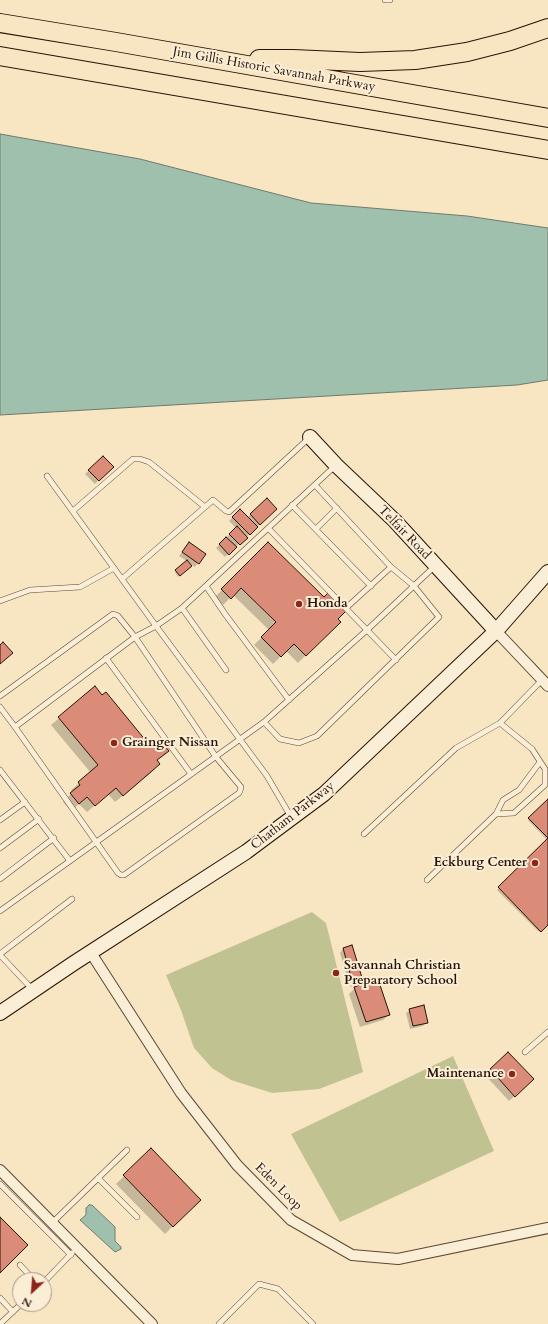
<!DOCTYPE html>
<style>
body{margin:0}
#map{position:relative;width:548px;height:1324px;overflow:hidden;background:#f8e5c2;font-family:Cardo,serif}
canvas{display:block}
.north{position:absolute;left:12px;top:1272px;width:40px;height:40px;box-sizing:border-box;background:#faeed7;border:1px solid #a79684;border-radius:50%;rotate:206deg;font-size:11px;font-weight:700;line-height:16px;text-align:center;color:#2a1207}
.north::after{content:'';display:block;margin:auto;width:14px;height:18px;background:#8f2418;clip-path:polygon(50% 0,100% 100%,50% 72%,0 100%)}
</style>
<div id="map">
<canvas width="548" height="1324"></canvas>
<div class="north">N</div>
</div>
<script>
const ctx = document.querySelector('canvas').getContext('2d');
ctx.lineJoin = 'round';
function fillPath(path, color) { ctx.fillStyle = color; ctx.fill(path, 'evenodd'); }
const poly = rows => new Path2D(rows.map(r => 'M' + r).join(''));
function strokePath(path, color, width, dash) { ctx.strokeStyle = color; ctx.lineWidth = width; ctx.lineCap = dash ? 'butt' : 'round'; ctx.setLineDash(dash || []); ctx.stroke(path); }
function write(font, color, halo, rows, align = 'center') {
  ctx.font = font + ' Cardo,serif'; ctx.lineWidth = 4; ctx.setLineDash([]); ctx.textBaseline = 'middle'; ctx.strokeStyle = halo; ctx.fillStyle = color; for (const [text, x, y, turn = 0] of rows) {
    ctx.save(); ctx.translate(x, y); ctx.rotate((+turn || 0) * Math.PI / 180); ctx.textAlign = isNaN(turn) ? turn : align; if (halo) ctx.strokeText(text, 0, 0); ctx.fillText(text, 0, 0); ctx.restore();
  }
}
const green = poly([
 [312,912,326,923,363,1072,319,1089,272,1093,231,1080,212,1068,194,1048,181,1010,166,975],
 [453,1056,494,1151,340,1222,291,1134]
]);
const water = poly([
 [0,134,140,159,311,203,467,216,548,228,548,380,517,385,0,415,0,134],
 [89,1205,92,1205,115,1227,115,1241,121,1247,121,1249,115,1252,80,1220,86,1215,86,1208,89,1205]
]);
const shadow = poly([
 [103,457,112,467,95,484,85,474],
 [267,499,276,509,225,557,216,548,236,528,229,521,240,510,247,518],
 [189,543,198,563,195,567,188,562,190,566,178,577,175,572,187,561,179,556],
 [268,544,339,622,298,663,286,651,273,664,254,645,269,630,233,595,223,605,215,597],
 [95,688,151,748,168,751,156,761,159,764,152,772,115,802,108,794,87,812,79,804,71,811,63,802,73,792,71,790,91,773,51,725],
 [548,800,548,924,539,932,497,890,547,840,528,820],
 [352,947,362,981,358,984,350,987,340,953,343,949],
 [355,988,389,1015,383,1020,360,1027,349,994],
 [410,1010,427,1022,423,1026,410,1029,406,1013],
 [508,1053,527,1085,509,1101,485,1075],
 [151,1150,199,1200,165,1234,116,1184]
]);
const building = poly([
 [103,456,114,467,99,481,88,470,103,456],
 [267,498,277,509,260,525,250,514,267,498],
 [240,509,258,527,250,535,232,517,240,509],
 [237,526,248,538,240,545,229,534,237,526],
 [226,537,237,547,229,555,219,544,226,537],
 [189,542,206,554,199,564,182,552,189,542],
 [268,542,324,597,329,592,347,610,338,619,341,622,306,656,294,644,281,657,261,637,276,622,241,588,231,599,221,589,268,542],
 [187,560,192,566,180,576,175,570,187,560],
 [3,642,13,653,0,664,0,645,3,642],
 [95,686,102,695,106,692,151,747,160,740,169,751,157,760,160,764,123,796,116,788,95,806,87,797,79,804,70,793,80,785,78,782,98,765,58,717,95,686],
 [548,799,548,838,528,818,548,799],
 [548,838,548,925,541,932,498,887,548,838],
 [352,945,363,981,353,984,343,948,352,945],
 [378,979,390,1015,366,1022,354,987,378,979],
 [424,1005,428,1023,413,1026,409,1009,424,1005],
 [508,1052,534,1079,515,1097,490,1069,508,1052],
 [151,1148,201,1200,173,1227,123,1175,151,1148],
 [0,1217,28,1245,0,1273,0,1217]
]);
const lane = poly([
 [385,0,390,0],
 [292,505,371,586],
 [73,511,133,459,140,459,149,462,205,507,213,500,226,511,229,512,309,438],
 [268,528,396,660],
 [316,529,337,508],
 [122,579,205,507],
 [206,586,225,614,289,700],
 [0,601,30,590,80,587,114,568],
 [182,608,226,670],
 [346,608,391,567],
 [106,658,191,774],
 [0,696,113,614,116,615,118,616,135,637,216,757,241,787,240,791,239,793,124,875,121,875,118,873,15,727,0,707],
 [264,722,280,739,299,743,317,736,439,617,414,586,391,567,315,485],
 [15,727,135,637,156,626,47,476],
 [0,770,70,861],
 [496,814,503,800,519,790,540,762],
 [291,817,267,776,156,626,182,608,335,466],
 [0,820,25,802],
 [364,834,456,748,500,723,542,680],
 [0,848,39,819],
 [0,879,54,838],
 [427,880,496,814,514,813,545,785,545,769,532,749,500,723],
 [0,911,264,722,367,630,435,566],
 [0,954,72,899],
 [0,955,33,990],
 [525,1052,548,1032],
 [98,1178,137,1217],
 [0,1184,71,1255],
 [52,1223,127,1150],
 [20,1265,34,1280],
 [44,1282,72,1253],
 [0,1298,13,1312],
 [0,1324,21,1304],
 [219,1324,259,1284,278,1289,313,1324]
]);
const street = poly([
 [496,631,548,686],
 [91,953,181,1093,237,1165,291,1220,352,1255,398,1259,548,1228],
 [0,1170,152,1324]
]);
const secondary = poly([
 [310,437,336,465,395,521,496,631],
 [0,1013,74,963,246,852,324,794,496,631,548,572]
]);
const highway = poly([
 [0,23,116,42,548,118],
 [0,56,548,150],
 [259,59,293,59,360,62,415,60,467,52,510,41,548,28]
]);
const markers = [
 [299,604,4,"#8f2418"],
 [114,743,4,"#8f2418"],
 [535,863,4,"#8f2418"],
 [336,973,4,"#8f2418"],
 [512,1074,4,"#8f2418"]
];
const streetNames = [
 ["Jim Gillis Historic Savannah Parkway",274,70,10],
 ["Telfair Road",404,533,46],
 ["Chatham Parkway",293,816,-38],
 ["Eden Loop",278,1187,45]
];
const poiNames = [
 ["Honda",307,604],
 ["Grainger Nissan",122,743],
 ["Eckburg Center",527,863,"right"],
 ["Savannah Christian",344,966],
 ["Preparatory School",344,981],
 ["Maintenance",504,1074,"right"]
];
fillPath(green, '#c0c391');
fillPath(water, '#9fc0ad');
strokePath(water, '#707a6b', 1);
fillPath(shadow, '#0003');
fillPath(building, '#da8c78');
strokePath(building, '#2a1207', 1);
strokePath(lane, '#5e4736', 6);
strokePath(street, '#5e4736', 12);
strokePath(secondary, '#2a1207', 16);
strokePath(highway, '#2a1207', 20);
strokePath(lane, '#faeed7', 5);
strokePath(street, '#faeed7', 10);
strokePath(secondary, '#faeed7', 14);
strokePath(highway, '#f8e5c2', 18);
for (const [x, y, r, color] of markers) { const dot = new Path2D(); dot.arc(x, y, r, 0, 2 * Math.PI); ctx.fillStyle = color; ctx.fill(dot); strokePath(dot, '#faeed7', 1.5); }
write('13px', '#2a1207', '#faeed7', streetNames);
write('bold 13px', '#2a1207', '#faeed7', poiNames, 'left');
</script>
